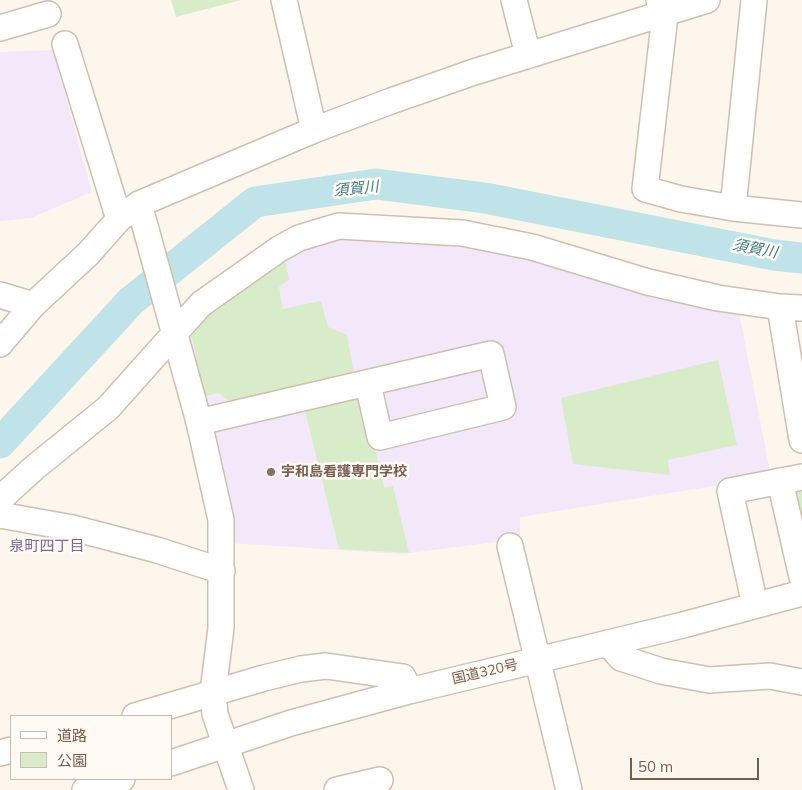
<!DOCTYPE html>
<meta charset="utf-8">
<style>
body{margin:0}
#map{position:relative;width:802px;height:790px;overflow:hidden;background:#fdf6ec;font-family:Mulish,"Noto Sans JP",sans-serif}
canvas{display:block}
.legend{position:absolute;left:10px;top:715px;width:162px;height:65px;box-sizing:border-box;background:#fffaf3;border:1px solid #cabbb1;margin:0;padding:6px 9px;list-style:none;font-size:15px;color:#7a5c4d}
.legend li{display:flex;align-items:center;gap:10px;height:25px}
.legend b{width:25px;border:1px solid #cabbb1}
.scale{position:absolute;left:630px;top:758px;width:129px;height:22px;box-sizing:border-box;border:2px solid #7a5c4d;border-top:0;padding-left:6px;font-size:15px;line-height:18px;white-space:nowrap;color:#7a5c4d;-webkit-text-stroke:4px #fffaf3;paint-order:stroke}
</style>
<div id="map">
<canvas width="802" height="790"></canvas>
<ul class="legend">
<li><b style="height:6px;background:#fff"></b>道路</li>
<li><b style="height:14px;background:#d8ecc9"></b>公園</li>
</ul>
<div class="scale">50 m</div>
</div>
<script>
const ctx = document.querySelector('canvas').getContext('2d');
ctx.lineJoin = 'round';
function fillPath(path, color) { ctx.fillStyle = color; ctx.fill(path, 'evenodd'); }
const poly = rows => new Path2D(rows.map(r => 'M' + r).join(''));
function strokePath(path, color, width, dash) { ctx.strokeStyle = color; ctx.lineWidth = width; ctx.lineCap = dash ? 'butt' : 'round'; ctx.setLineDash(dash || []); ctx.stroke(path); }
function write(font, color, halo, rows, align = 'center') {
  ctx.font = font + ' Mulish,"Noto Sans JP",sans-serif'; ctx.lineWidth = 5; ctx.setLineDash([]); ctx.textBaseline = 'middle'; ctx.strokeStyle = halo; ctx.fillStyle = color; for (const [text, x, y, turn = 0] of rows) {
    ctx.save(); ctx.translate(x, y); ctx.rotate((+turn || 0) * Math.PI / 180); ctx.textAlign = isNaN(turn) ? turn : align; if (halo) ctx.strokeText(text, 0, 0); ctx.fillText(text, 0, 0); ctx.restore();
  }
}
const education = poly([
 [53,50,92,192,31,218,0,221,0,52],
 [426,234,738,307,771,477,520,517,520,539,402,554,230,543,211,427,187,329,230,290,322,235]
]);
const green = poly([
 [171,0,241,0,176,17],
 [284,255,289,280,279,287,283,309,321,301,328,327,347,335,354,374,230,402,219,393,205,396,190,329,232,291],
 [718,360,737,445,668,460,670,475,573,464,561,398],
 [362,393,384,487,393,486,409,553,339,549,304,406],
 [802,485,802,556,788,488]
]);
const river = poly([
 [0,443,131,301,255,202,376,184,485,198,774,255,802,258]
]);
const minor = poly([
 [284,0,314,130],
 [514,0,528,55],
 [659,0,664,24,645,189,681,199,733,208,802,215],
 [0,28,48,14],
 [65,44,119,219],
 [139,204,199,422,221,520,221,628,213,692,215,714,241,790],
 [733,208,754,0],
 [0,295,33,305],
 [802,308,780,307,802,440],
 [0,344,33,305,88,254,119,219,139,204,314,130,391,101,474,72,707,0],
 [199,422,491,354,503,407,380,437,368,384],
 [780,481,802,577],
 [0,499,34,468,108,408,201,304,279,249,299,238,339,226,462,233,532,247,648,282,718,298,780,307],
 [0,515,73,528,157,550,222,571],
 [510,546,569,790],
 [755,605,730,491,802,477],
 [608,643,621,658,661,671,709,680,770,676,802,682],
 [135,716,264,678,301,669,326,666,403,677,409,691],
 [0,753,11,750],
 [171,763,291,723,409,691,683,625,802,593],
 [85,790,122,779],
 [337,790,380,780]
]);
const markers = [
 [271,472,5,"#8d6e63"]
];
const educationNames = [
 ["宇和島看護専門学校",281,472]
];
const streetNames = [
 ["国道320号",485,672,-13]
];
const waterNames = [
 ["須賀川",356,189,-6],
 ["須賀川",755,249,11]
];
const neighbourhoodNames = [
 ["泉町四丁目",47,546]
];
fillPath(education, '#f3e8fa');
fillPath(green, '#d8ecc9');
strokePath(river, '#bfe3e8', 31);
strokePath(minor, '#d1beb0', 28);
strokePath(minor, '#fff', 25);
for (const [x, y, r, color] of markers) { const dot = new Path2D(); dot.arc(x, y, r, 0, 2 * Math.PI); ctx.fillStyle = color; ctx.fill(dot); strokePath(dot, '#fffaf3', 2); }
write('bold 14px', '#785e54', '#fffaf3', educationNames, 'left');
write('14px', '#7a5c4d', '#fffaf3', streetNames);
write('italic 15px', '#437c86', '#fffaf3', waterNames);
write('15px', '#846695', '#fffaf3', neighbourhoodNames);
</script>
